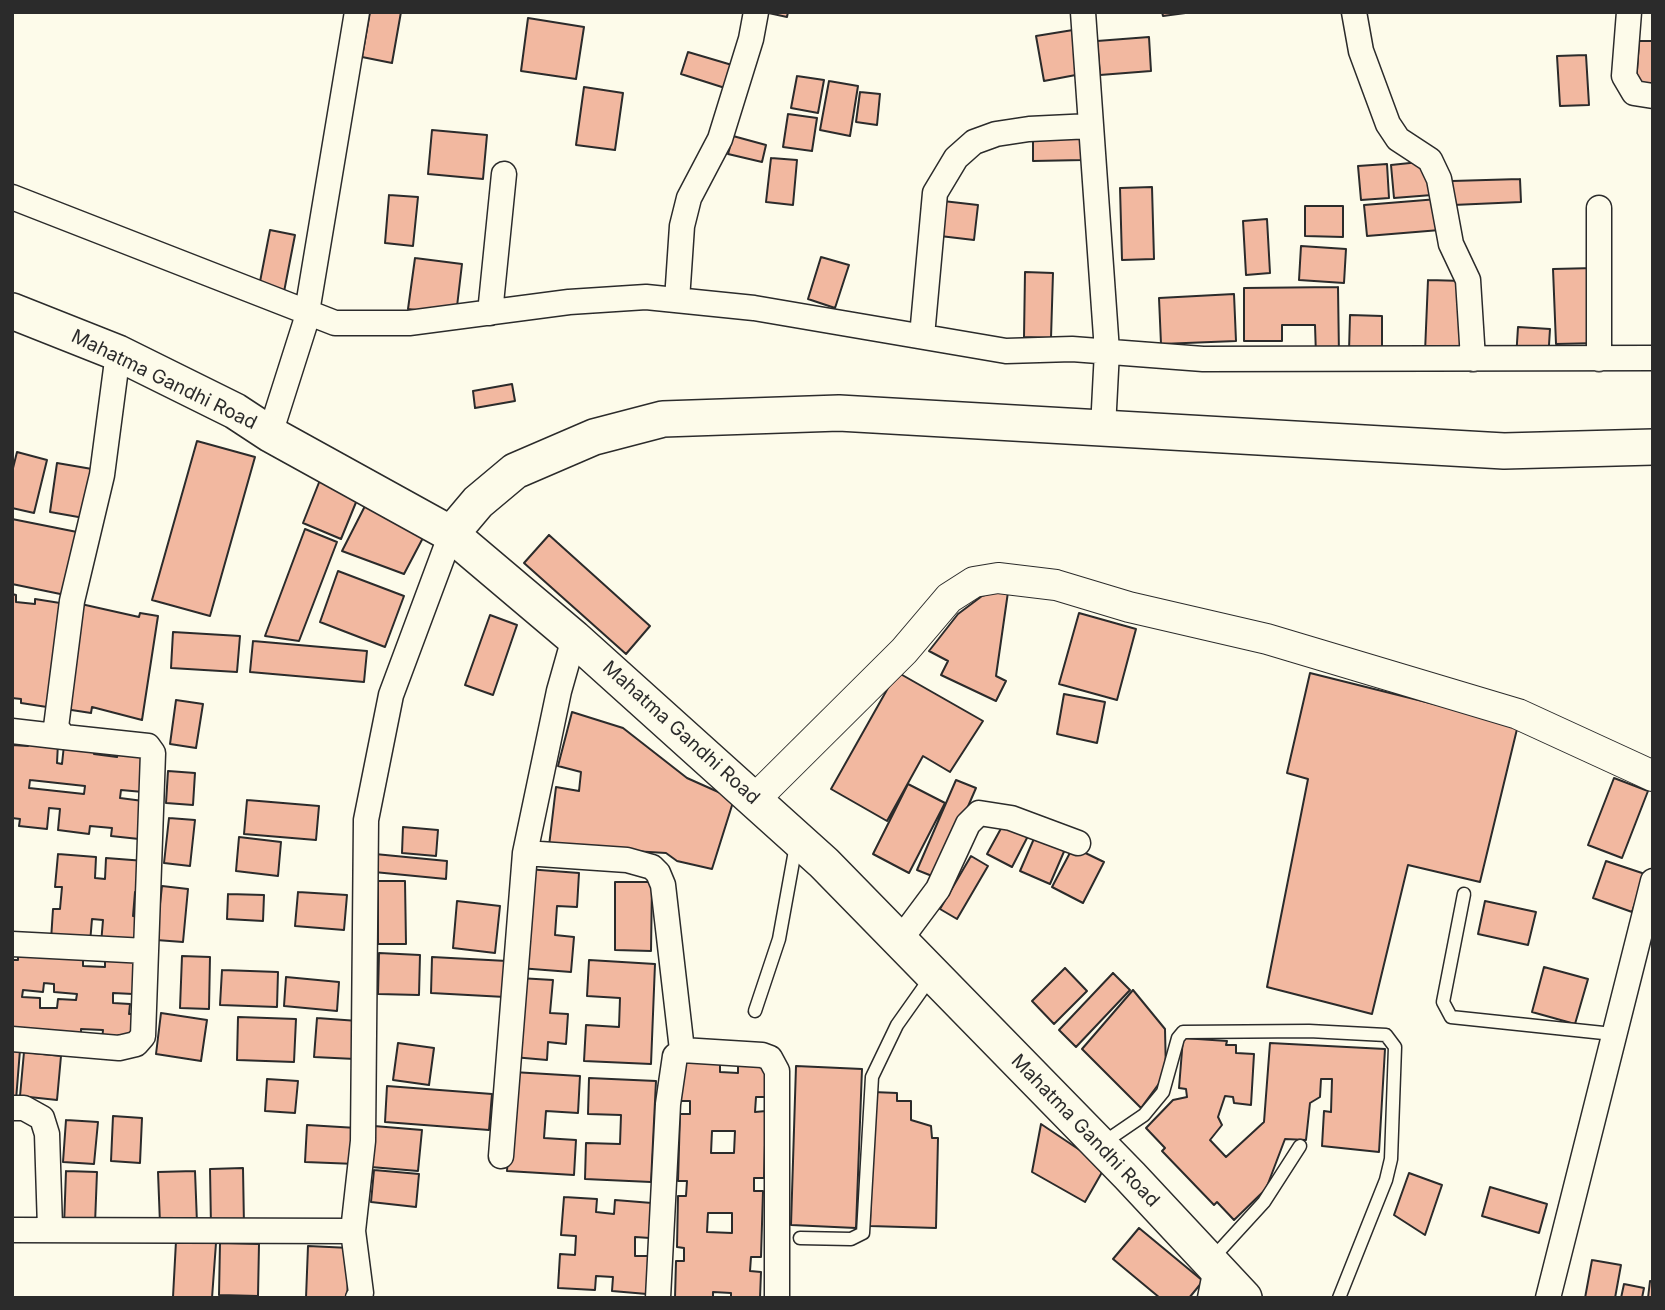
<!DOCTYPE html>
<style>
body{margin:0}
#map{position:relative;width:1665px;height:1310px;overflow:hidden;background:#fdfbea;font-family:Inter,sans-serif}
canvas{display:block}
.frame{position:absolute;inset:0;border:14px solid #2b2b2b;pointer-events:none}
</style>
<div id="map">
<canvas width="1665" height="1310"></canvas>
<div class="frame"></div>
</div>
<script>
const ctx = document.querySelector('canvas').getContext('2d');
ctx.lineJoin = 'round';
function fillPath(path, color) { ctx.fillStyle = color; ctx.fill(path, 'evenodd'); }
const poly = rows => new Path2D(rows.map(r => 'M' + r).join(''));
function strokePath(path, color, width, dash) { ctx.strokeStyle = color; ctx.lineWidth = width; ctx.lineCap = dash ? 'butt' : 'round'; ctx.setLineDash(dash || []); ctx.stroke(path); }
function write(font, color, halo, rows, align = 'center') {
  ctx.font = font + ' Inter,sans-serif'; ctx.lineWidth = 5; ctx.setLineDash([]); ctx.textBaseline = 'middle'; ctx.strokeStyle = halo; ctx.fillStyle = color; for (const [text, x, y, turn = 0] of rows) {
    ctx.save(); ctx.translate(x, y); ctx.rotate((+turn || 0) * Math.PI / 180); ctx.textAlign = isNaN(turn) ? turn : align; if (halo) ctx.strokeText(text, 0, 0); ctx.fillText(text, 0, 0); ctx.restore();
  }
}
const building = poly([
 [370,12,401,12,392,63,362,57,370,12],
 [764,12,788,12,787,17,764,12],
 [1162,12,1193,12,1163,16,1162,12],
 [528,18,584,27,576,79,521,71,528,18],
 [1073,30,1081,74,1044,81,1036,36,1073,30],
 [1149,37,1151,71,1100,75,1097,41,1149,37],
 [1639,41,1653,41,1653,87,1636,86,1639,41],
 [688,52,732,65,725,88,681,74,688,52],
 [1586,55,1589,105,1560,106,1557,56,1586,55],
 [797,76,824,80,818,113,791,108,797,76],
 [829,81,858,86,850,136,820,130,829,81],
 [584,87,623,93,615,150,576,145,584,87],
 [860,92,880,94,877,125,856,122,860,92],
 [788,114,817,118,812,151,783,147,788,114],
 [1084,128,1084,160,1033,161,1033,130,1084,128],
 [432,130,487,135,483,179,428,174,432,130],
 [733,136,766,145,762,162,728,154,733,136],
 [771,158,797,160,793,205,766,202,771,158],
 [1429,161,1432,195,1394,198,1391,165,1429,161],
 [1387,164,1389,198,1361,200,1358,166,1387,164],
 [1520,179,1521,202,1453,205,1452,181,1520,179],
 [1152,187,1154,259,1122,260,1120,188,1152,187],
 [389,195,418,197,413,246,385,243,389,195],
 [1438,199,1440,230,1367,236,1364,205,1438,199],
 [943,201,978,205,974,240,940,236,943,201],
 [1305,206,1343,206,1343,237,1305,236,1305,206],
 [1267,219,1270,273,1246,275,1243,221,1267,219],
 [270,230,295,235,283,297,258,292,270,230],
 [1301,246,1346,249,1344,283,1299,280,1301,246],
 [821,257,849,265,835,308,808,299,821,257],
 [415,258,462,264,456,315,408,309,415,258],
 [1595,268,1598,343,1556,344,1553,269,1595,268],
 [1025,272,1053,273,1051,338,1024,337,1025,272],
 [1428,280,1464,281,1461,353,1425,352,1428,280],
 [1338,287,1339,356,1316,356,1315,325,1282,325,1282,341,1244,341,1244,288,1338,287],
 [1234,294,1236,341,1161,344,1159,298,1234,294],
 [1350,315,1382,316,1382,352,1349,351,1350,315],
 [1518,327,1550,329,1548,361,1516,359,1518,327],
 [512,384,515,401,475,408,473,391,512,384],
 [197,441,255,457,210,616,152,600,197,441],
 [17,452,47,460,34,513,12,508,12,472,17,452],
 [57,463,92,469,84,518,50,512,57,463],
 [320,480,359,495,341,539,303,523,320,480],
 [366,504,425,534,404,574,342,551,366,504],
 [12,519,82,533,70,596,12,584,12,519],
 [305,529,337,542,299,641,265,636,305,529],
 [549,535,650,626,626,654,524,563,549,535],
 [338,571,404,596,385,647,320,622,338,571],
 [1002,589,1008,592,996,676,1006,681,996,701,941,675,948,661,929,651,958,614,982,596,1002,589],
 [12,594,16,595,16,602,35,604,35,599,60,603,47,707,21,703,21,699,12,698,12,594],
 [81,604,139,617,140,613,158,616,142,720,92,707,91,713,65,709,81,604],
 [1079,613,1136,629,1117,700,1059,684,1079,613],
 [490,615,517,625,493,695,465,685,490,615],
 [173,632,240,636,237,672,171,668,173,632],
 [253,641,367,651,364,682,250,672,253,641],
 [897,672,983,721,950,772,923,756,887,821,831,789,897,672],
 [1310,673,1518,725,1480,882,1408,865,1372,1014,1267,987,1308,779,1287,773,1310,673],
 [1064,694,1105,702,1097,743,1057,734,1064,694],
 [176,700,203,704,196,748,170,744,176,700],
 [572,712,623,728,687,778,734,799,712,869,677,861,666,853,549,846,556,787,579,791,581,772,558,766,572,712],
 [28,740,58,743,57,763,62,764,64,745,94,749,94,754,117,757,118,751,147,755,143,792,121,790,120,798,143,801,139,839,111,836,112,828,90,826,89,834,58,830,60,809,49,808,47,829,19,826,20,819,12,818,12,745,28,746,28,740],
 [30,780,85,786,84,794,29,788,30,780],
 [168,771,195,773,193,805,166,803,168,771],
 [1614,778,1648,791,1622,858,1588,845,1614,778],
 [956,780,976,788,937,878,917,870,956,780],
 [908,784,945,803,909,873,873,854,908,784],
 [247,800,319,806,316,840,244,834,247,800],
 [169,818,195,820,190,866,164,863,169,818],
 [1004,823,1028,836,1012,867,987,854,1004,823],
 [403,827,438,830,436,856,402,853,403,827],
 [1036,834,1066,847,1050,884,1020,871,1036,834],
 [239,837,281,842,278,876,236,871,239,837],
 [1073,847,1104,862,1083,903,1052,887,1073,847],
 [58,854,96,857,95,878,105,879,106,858,145,861,143,893,135,892,133,916,141,917,139,947,101,944,103,920,92,919,90,943,51,940,53,909,60,909,62,887,55,887,58,854],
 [375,854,447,861,446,879,374,872,375,854],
 [971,856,988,866,957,919,940,909,971,856],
 [1606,861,1645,874,1632,912,1593,898,1606,861],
 [527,869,579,873,577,907,557,906,555,935,574,937,571,972,519,968,527,869],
 [378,881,405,881,406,944,378,944,378,881],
 [615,882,652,882,651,951,615,950,615,882],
 [162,886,188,889,183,942,156,940,162,886],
 [298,892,347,895,344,930,295,926,298,892],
 [228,894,264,895,263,921,227,919,228,894],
 [457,901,500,906,495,953,453,948,457,901],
 [1485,901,1536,912,1528,945,1478,934,1485,901],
 [18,953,83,956,83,966,105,967,105,957,141,963,133,994,113,993,113,1003,130,1004,129,1014,138,1014,137,1038,102,1040,103,1030,81,1029,81,1039,13,1035,12,960,18,960,18,953],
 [44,983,54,984,54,992,77,994,76,1000,58,999,57,1008,40,1008,40,998,22,997,23,990,43,992,44,983],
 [379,953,420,955,419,995,378,994,379,953],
 [182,956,210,957,209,1009,180,1008,182,956],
 [432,957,507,961,505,997,431,993,432,957],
 [589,960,655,964,651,1064,584,1061,586,1025,619,1027,620,998,587,996,589,960],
 [1544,967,1588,979,1575,1024,1532,1012,1544,967],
 [1065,968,1087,991,1054,1024,1032,1001,1065,968],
 [222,970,278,972,277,1007,220,1005,222,970],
 [1113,973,1130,990,1076,1047,1059,1030,1113,973],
 [286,977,339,982,337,1011,284,1006,286,977],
 [519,978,553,980,550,1013,568,1014,566,1044,548,1042,547,1060,513,1057,519,978],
 [1133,990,1165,1029,1166,1074,1141,1108,1082,1049,1133,990],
 [161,1013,207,1020,201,1061,156,1054,161,1013],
 [238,1017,296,1019,294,1062,237,1060,238,1017],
 [317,1018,358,1021,355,1059,314,1057,317,1018],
 [1183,1038,1227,1041,1226,1045,1236,1045,1236,1053,1254,1054,1251,1105,1234,1103,1233,1097,1225,1096,1218,1117,1222,1125,1210,1140,1226,1157,1264,1122,1270,1043,1385,1049,1379,1152,1322,1146,1324,1111,1331,1112,1332,1079,1321,1079,1320,1097,1310,1103,1306,1140,1285,1139,1266,1189,1234,1220,1217,1202,1214,1205,1162,1151,1165,1148,1146,1128,1173,1100,1187,1097,1186,1089,1179,1088,1183,1038],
 [398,1043,434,1048,429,1085,393,1080,398,1043],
 [12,1050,20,1050,16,1100,12,1100,12,1050],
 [24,1052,61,1056,57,1100,20,1096,24,1052],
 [681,1058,720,1060,720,1072,738,1073,738,1060,767,1061,766,1097,756,1097,755,1112,766,1111,764,1178,754,1178,754,1191,763,1191,761,1257,751,1257,750,1271,761,1272,760,1298,731,1298,731,1293,713,1292,713,1298,675,1298,676,1261,684,1261,684,1248,677,1247,678,1196,686,1196,687,1181,678,1181,680,1114,690,1114,690,1101,680,1101,681,1058],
 [712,1131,735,1131,734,1153,711,1153,712,1131],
 [708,1213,732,1213,732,1233,707,1232,708,1213],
 [796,1066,862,1069,856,1228,791,1225,796,1066],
 [513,1072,580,1076,578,1113,546,1111,544,1138,576,1140,574,1175,507,1171,513,1072],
 [589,1078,656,1081,651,1182,585,1179,586,1143,620,1144,621,1115,588,1114,589,1078],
 [267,1079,298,1081,295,1113,265,1111,267,1079],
 [387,1086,492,1094,489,1130,385,1122,387,1086],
 [873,1092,897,1093,897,1101,911,1101,911,1120,931,1126,932,1138,938,1138,936,1228,870,1226,873,1092],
 [113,1116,142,1118,140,1163,111,1161,113,1116],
 [66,1120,98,1122,94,1164,63,1162,66,1120],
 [1041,1124,1105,1167,1085,1202,1032,1172,1041,1124],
 [307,1125,357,1128,356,1164,305,1162,307,1125],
 [374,1126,422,1130,418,1171,371,1167,374,1126],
 [243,1168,244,1226,211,1227,210,1169,243,1168],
 [374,1170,419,1174,416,1207,371,1202,374,1170],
 [66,1171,97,1172,95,1224,64,1226,66,1171],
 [195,1171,197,1223,160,1224,158,1172,195,1171],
 [1409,1173,1442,1185,1425,1235,1394,1215,1409,1173],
 [1490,1187,1547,1204,1539,1233,1482,1216,1490,1187],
 [564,1197,597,1199,596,1212,614,1214,615,1200,652,1203,650,1238,635,1237,635,1256,649,1256,647,1294,612,1291,613,1277,596,1276,595,1290,558,1288,560,1254,575,1255,576,1236,561,1235,564,1197],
 [1139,1228,1203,1281,1189,1298,1160,1298,1113,1259,1139,1228],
 [176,1241,216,1243,212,1298,173,1297,176,1241],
 [220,1243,259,1244,258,1296,219,1295,220,1243],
 [308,1246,350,1248,347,1298,306,1298,308,1246],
 [1592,1260,1621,1265,1615,1298,1585,1298,1592,1260],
 [1650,1281,1653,1282,1653,1298,1648,1298,1650,1281],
 [1624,1284,1644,1288,1642,1298,1621,1298,1624,1284]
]);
const service = poly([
 [1464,894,1443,1002,1451,1017,1613,1034],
 [755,1011,779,939,796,845],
 [1103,1143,1144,1115,1163,1092,1178,1038,1183,1032,1309,1031,1386,1035,1395,1047,1391,1159,1386,1180,1339,1298],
 [800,1238,851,1239,863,1233,872,1077,897,1025,931,977],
 [1210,1261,1264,1202,1300,1146]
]);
const minor = poly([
 [1083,12,1107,351,1103,428],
 [1354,12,1361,51,1388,124,1398,139,1430,160,1439,179,1451,244,1468,280,1473,359],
 [1629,12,1624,76,1634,93,1653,96],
 [12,197,335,323,409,323,569,302,646,297,754,308,1006,351,1072,349,1203,359,1653,358],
 [677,300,682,226,689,198,720,139,751,39,756,12],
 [490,313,504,174],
 [922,336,935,193,956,158,974,142,996,134,1029,129,1091,126],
 [1599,359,1599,208],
 [270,434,305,324,357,12],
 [12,731,64,737],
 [525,853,627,860,652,867,658,873,663,885,682,1050],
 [900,940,938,889,968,824,979,813,1011,818,1078,843],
 [12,944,146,951],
 [12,1039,119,1048,136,1044,143,1036,153,753,148,746,64,737,56,727,72,601,102,475,118,353],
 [682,1050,762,1055,770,1058,777,1071,777,1298],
 [12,1108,24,1108,42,1118,47,1134,50,1228],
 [501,1156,525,853,559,691,574,638],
 [12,1230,353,1231],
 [358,1298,361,1293,353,1231,363,1141,366,820,391,695,451,534],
 [658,1298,668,1104,675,1056,682,1050],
 [1210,1298,1216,1268],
 [1548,1298,1653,881]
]);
const tertiary = poly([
 [755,799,904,651,949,598,974,582,998,578,1056,585,1129,607,1267,639,1518,714,1653,776]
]);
const secondary = poly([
 [12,311,118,353,235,411,270,434,451,534,574,638,824,863,1130,1176,1244,1298],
 [451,534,478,502,515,471,594,437,663,419,839,413,1504,451,1653,447]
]);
const streetNames = [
 ["Mahatma Gandhi Road",164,380,26],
 ["Mahatma Gandhi Road",681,733,42],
 ["Mahatma Gandhi Road",1085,1131,46]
];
fillPath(building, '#f2b8a0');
strokePath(building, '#2b2b2b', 2);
strokePath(service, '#2b2b2b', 15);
strokePath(minor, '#2b2b2b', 27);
strokePath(tertiary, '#2b2b2b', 32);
strokePath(secondary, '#2b2b2b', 38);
strokePath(service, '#fdfbea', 12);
strokePath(minor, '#fdfbea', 24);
strokePath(tertiary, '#fdfbea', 30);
strokePath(secondary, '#fdfbea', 35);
write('19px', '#2b2b2b', '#fdfbea', streetNames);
</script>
